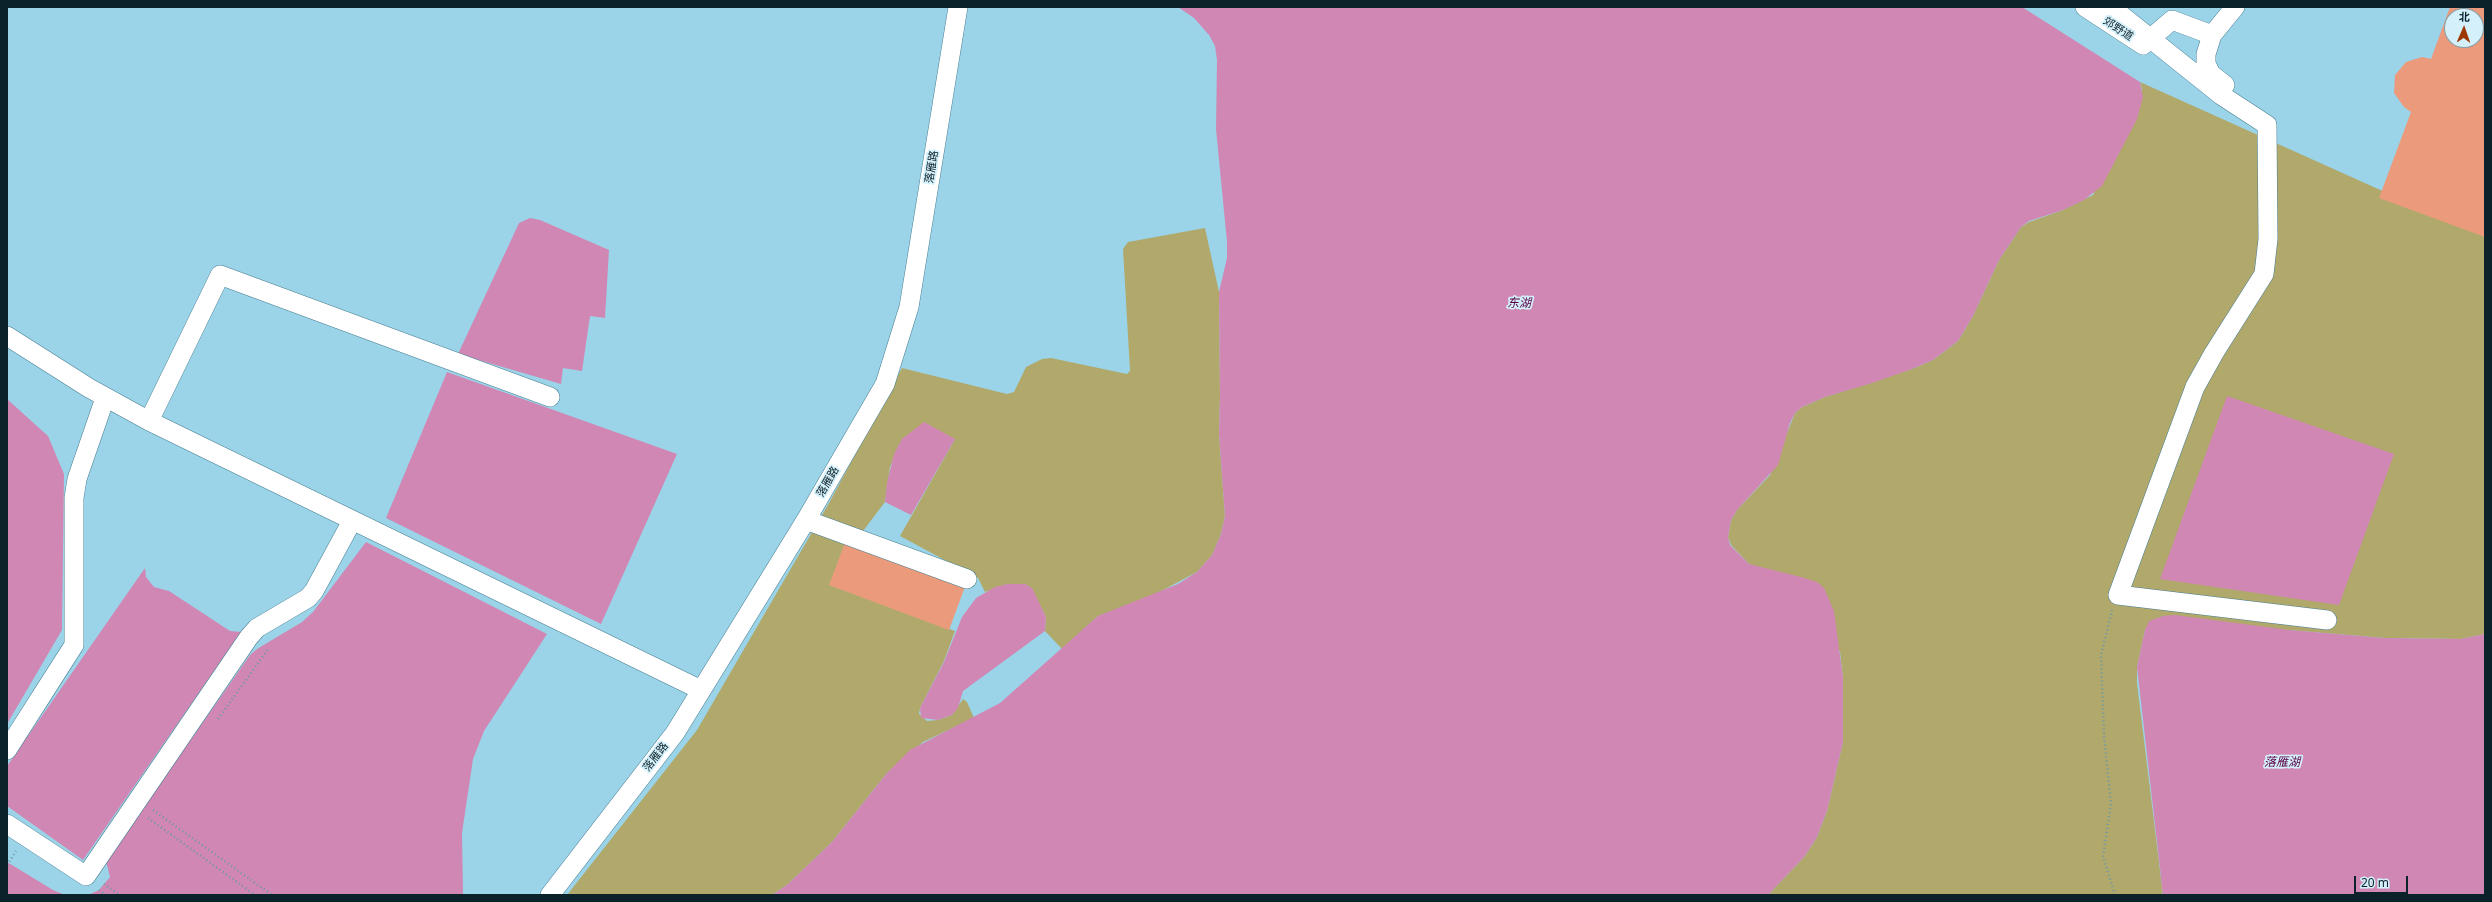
<!DOCTYPE html>
<meta charset="utf-8">
<style>
body{margin:0}
#map{position:relative;width:2492px;height:902px;overflow:hidden;background:#9bd4e8;font-family:"Noto Sans","Noto Sans SC",sans-serif}
canvas{display:block}
.frame{position:absolute;inset:0;border:8px solid #0b222a;pointer-events:none}
.north{position:absolute;left:2444px;top:8px;width:40px;height:40px;box-sizing:border-box;background:#d4f0fa;border:1px solid #849ea7;border-radius:50%;rotate:2deg;font-size:11px;font-weight:700;line-height:16px;text-align:center;color:#0b222a}
.north::after{content:'';display:block;margin:auto;width:14px;height:18px;background:#9c3800;clip-path:polygon(50% 0,100% 100%,50% 72%,0 100%)}
.scale{position:absolute;left:2354px;top:876px;width:54px;height:18px;box-sizing:border-box;border:2px solid #0b222a;border-top:0;padding-left:5px;font-size:12px;line-height:14px;white-space:nowrap;color:#0b222a;-webkit-text-stroke:3px #d4f0fa;paint-order:stroke}
</style>
<div id="map">
<canvas width="2492" height="902"></canvas>
<div class="frame"></div>
<div class="north">北</div>
<div class="scale">20 m</div>
</div>
<script>
const ctx = document.querySelector('canvas').getContext('2d');
ctx.lineJoin = 'round';
function fillPath(path, color) { ctx.fillStyle = color; ctx.fill(path, 'evenodd'); }
const poly = rows => new Path2D(rows.map(r => 'M' + r).join(''));
function strokePath(path, color, width, dash) { ctx.strokeStyle = color; ctx.lineWidth = width; ctx.lineCap = dash ? 'butt' : 'round'; ctx.setLineDash(dash || []); ctx.stroke(path); }
function write(font, color, halo, rows, align = 'center') {
  ctx.font = font + ' "Noto Sans","Noto Sans SC",sans-serif'; ctx.lineWidth = 3.5; ctx.setLineDash([]); ctx.textBaseline = 'middle'; ctx.strokeStyle = halo; ctx.fillStyle = color; for (const [text, x, y, turn = 0] of rows) {
    ctx.save(); ctx.translate(x, y); ctx.rotate((+turn || 0) * Math.PI / 180); ctx.textAlign = isNaN(turn) ? turn : align; if (halo) ctx.strokeText(text, 0, 0); ctx.fillText(text, 0, 0); ctx.restore();
  }
}
const green = poly([
 [2140,82,2485,237,2485,634,2461,639,2384,638,2289,630,2145,630,2137,667,2137,683,2163,895,1768,895,1805,856,1817,837,1827,811,1843,742,1843,679,1840,652,1760,569,1749,564,1731,545,1728,537,1731,520,1737,510,1770,475,1795,413,1802,407,1825,397,1912,369,1933,360,1958,341,1973,316,1999,260,2021,227,2029,222,2063,210,2093,195,2142,89],
 [1205,228,1219,292,1220,396,1219,434,1225,516,1221,534,1212,555,1197,572,1152,596,1098,616,1062,649,1045,631,1046,617,1031,588,1025,584,1008,584,985,592,978,578,900,536,955,439,899,445,890,467,885,502,854,543,846,540,830,585,955,631,944,661,920,708,919,714,927,721,938,720,952,715,963,699,967,702,974,718,923,742,887,773,832,842,787,885,772,895,567,895,697,730,829,503,902,368,1007,394,1014,392,1026,367,1042,359,1051,358,1127,374,1130,371,1123,249,1128,242]
]);
const water = poly([
 [1178,7,2022,7,2140,82,2143,97,2137,119,2102,186,2084,200,2063,210,2029,221,2021,227,1999,260,1973,316,1958,341,1933,360,1912,369,1872,383,1825,397,1802,407,1795,413,1790,423,1778,465,1737,510,1731,520,1728,537,1730,545,1749,564,1801,577,1817,582,1824,588,1834,611,1843,678,1843,742,1827,811,1817,837,1805,856,1768,895,772,895,787,885,832,842,887,773,910,750,1000,703,1098,616,1178,584,1197,572,1212,555,1221,534,1225,516,1219,434,1220,396,1219,292,1227,258,1227,242,1216,129,1217,60,1215,46,1209,35,1194,18],
 [530,218,540,220,609,250,605,318,590,316,582,371,563,368,561,384,458,354,519,223],
 [447,372,677,454,601,624,386,518],
 [2227,396,2394,454,2339,605,2160,579],
 [7,399,48,436,64,474,62,630,7,724],
 [924,422,955,439,911,515,885,502,887,483,894,454,902,439],
 [366,542,547,634,484,731,473,759,462,833,463,895,88,895,99,890,110,877,106,861,250,655,257,649,302,622,313,612],
 [145,568,146,577,154,587,169,591,230,631,241,632,83,860,7,806,7,766],
 [1008,584,1025,584,1032,588,1046,617,1045,631,963,691,958,708,952,715,938,720,921,718,920,708,944,662,962,617,976,598,995,587],
 [2175,615,2289,630,2384,638,2461,639,2485,634,2485,895,2163,895,2137,667,2145,630,2149,621,2163,616],
 [7,862,53,890,65,895,7,895]
]);
const building = poly([
 [2450,7,2485,7,2485,237,2379,198,2411,112,2404,107,2394,93,2395,75,2406,62,2422,57,2431,59],
 [2452,16,2476,16,2476,40,2452,40],
 [846,540,966,584,949,630,829,585]
]);
const path = poly([
 [2112,610,2101,655,2104,736,2111,803,2103,856,2115,895],
 [218,719,269,648],
 [153,810,272,895],
 [148,818,255,895],
 [7,865,16,851],
 [104,884,119,895],
 [99,890,106,895]
]);
const minor = poly([
 [2085,7,2143,45,2172,20,2212,35,2235,7],
 [2111,7,2221,95,2267,125,2268,239,2264,274,2214,353,2195,387,2118,595,2327,620],
 [2212,35,2206,54,2206,64,2211,74,2225,85],
 [7,336,89,388,149,421,701,690],
 [149,421,220,275,550,397],
 [806,520,967,579],
 [7,750,74,645,74,498,77,479,105,398],
 [7,824,86,876,249,637,257,628,308,598,314,591,352,521],
 [550,895,675,733,806,520,885,384,909,307,958,7]
]);
const streetNames = [
 ["郊野道",2118,29,33],
 ["落雁路",932,167,-81],
 ["落雁路",828,482,-60],
 ["落雁路",656,757,-52]
];
const waterNames = [
 ["东湖",1519,304],
 ["落雁湖",2282,763]
];
fillPath(green, '#b1a96c');
fillPath(water, '#d087b4');
fillPath(building, '#eb9b7b');
strokePath(minor, '#467d90', 20);
strokePath(path, '#6b98a8', 2.5, [1, 3]);
strokePath(minor, '#fff', 19);
write('11px', '#0b222a', '#d4f0fa', streetNames);
write('italic 12px', '#5b0045', '#d4f0fa', waterNames);
</script>
